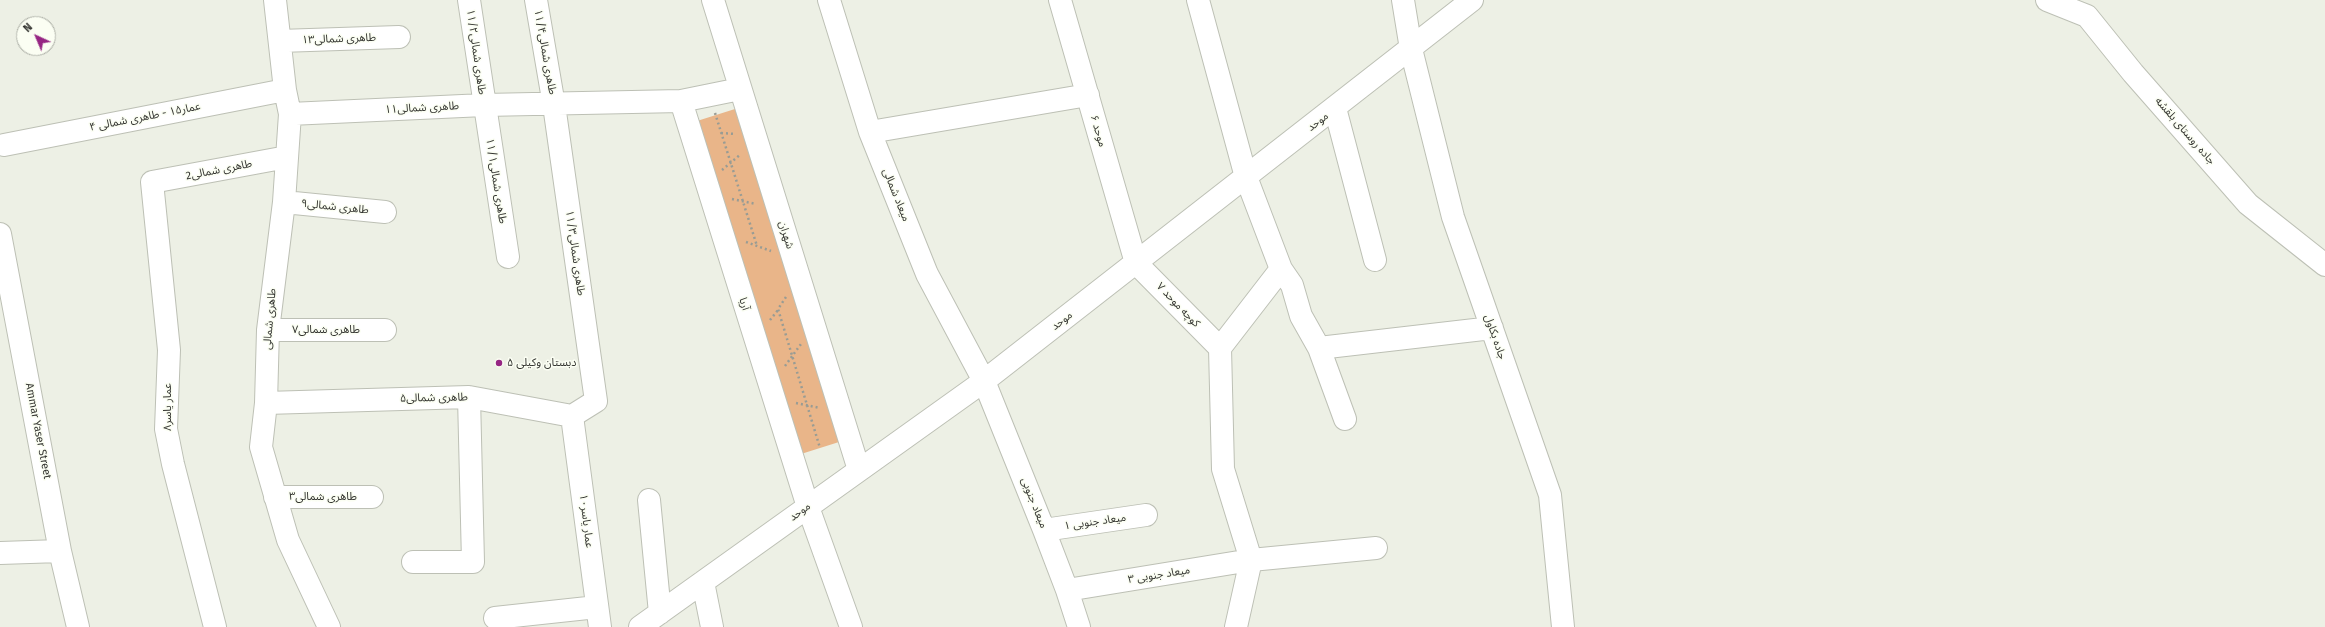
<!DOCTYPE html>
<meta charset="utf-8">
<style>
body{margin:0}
#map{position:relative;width:2325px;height:627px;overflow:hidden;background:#edf0e5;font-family:"Fira Sans",sans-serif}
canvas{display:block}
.north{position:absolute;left:16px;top:16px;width:40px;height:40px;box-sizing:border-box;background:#fbfef3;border:1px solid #abaea5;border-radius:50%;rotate:316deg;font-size:11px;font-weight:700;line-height:16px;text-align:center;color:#343531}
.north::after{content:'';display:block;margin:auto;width:14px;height:18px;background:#962583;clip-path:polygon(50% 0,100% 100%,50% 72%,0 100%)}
</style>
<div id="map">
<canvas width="2325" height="627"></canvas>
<div class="north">N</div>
</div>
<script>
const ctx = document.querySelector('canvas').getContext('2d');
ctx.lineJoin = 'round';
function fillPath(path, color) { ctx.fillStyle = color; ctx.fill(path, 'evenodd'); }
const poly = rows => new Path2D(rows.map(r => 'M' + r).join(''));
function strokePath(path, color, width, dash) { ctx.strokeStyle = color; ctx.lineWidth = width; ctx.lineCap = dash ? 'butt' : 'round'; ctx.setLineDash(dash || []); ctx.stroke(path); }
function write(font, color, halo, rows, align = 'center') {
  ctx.font = font + ' "Fira Sans","Noto Sans Arabic",sans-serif'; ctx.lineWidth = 3; ctx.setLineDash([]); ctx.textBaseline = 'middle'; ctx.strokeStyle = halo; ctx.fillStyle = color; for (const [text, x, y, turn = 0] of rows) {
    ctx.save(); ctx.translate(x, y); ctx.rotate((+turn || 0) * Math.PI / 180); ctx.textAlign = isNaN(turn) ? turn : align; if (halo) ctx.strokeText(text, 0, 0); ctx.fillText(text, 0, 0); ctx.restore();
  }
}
const green = poly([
 [735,109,839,442,801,454,697,121]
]);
const path = poly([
 [715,113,757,246],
 [721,133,735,134],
 [722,170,741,154],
 [732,199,756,204],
 [746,242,771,251],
 [786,297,778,309,820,448],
 [770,320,778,310],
 [785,366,801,344],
 [796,403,820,408]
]);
const minor = poly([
 [275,0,285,90,290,114,284,202,268,330,266,403,261,447,288,540,329,627],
 [469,0,508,257],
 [713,0,859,470],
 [829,0,870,132,927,274,984,381,1044,530,1067,590,1079,627],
 [1060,0,1136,263,1220,348],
 [1198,0,1246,177,1281,269,1220,348,1223,469,1251,560,1236,627],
 [1403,0,1411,49,1453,217,1550,495,1563,627],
 [2047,0,2087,16,2133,73,2248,204,2325,265],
 [280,41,399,37],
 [681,101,808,507,851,627],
 [1335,108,1375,260],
 [290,114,484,105,681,101,740,89],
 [870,132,1088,95],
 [4,145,285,90],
 [284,202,385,212],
 [0,234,60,551,78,627],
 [1281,269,1292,285,1301,316,1319,348,1345,419],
 [268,330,385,330],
 [1319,348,1492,328],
 [266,403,469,397,572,416,596,401,554,105,536,0],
 [572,416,600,627],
 [275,497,372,497],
 [649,500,660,613],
 [1044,530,1146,515],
 [0,553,60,551],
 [413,562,473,562,469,397],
 [703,582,712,627],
 [1067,590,1251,560,1376,548],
 [495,618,597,607],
 [215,627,173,464,166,429,169,350,152,182,287,157],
 [640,627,984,381,1472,0]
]);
const markers = [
 [499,363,4,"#962583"]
];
const streetNames = [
 ["طاهری شمالی۱۳",339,39,-2],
 ["طاهری شمالی۱۱/۲",476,52,82],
 ["طاهری شمالی۱۱/۴",545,52,80],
 ["طاهری شمالی۱۱",422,108,-3],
 ["عمار۱۵ - طاهری شمالی ۴",145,117,-11],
 ["موحد",1318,122,-38],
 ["موحد ۶",1098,131,74],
 ["جاده روستای بلقشه",2185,131,49],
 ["طاهری شمالی2",219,170,-11],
 ["طاهری شمالی۱۱/۱",496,181,81],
 ["میعاد شمالی",896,195,68],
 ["طاهری شمالی۹",335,207,6],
 ["شهران",786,235,73],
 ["طاهری شمالی۱۱/۳",575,253,82],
 ["آریا",744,304,73],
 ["کوچه موحد ۷",1178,305,46],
 ["طاهری شمالی",270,319,-85],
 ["موحد",1062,321,-38],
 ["طاهری شمالی۷",326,330],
 ["جاده بکاول",1495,337,71],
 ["طاهری شمالی۵",434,398,-1],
 ["عمار یاسر۸",168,407,-90],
 ["Ammar Yaser Street",38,431,79],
 ["طاهری شمالی۳",323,497],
 ["میعاد جنوبی",1034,503,68],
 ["موحد",800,512,-36],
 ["عمار یاسر۱۰",586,521,83],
 ["میعاد جنوبی ۱",1095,522,-8],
 ["میعاد جنوبی ۳",1159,575,-9]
];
const poiNames = [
 ["دبستان وکیلی ۵",507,363]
];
fillPath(green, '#e9b589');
strokePath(minor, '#bdc0b5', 24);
strokePath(path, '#999c94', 2.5, [2, 3]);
strokePath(minor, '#fff', 22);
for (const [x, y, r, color] of markers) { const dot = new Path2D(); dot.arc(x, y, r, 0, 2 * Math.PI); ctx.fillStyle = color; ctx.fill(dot); strokePath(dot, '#fbfef3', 1.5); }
write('11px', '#343531', '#fbfef3', streetNames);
write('11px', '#343531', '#fbfef3', poiNames, 'left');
</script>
